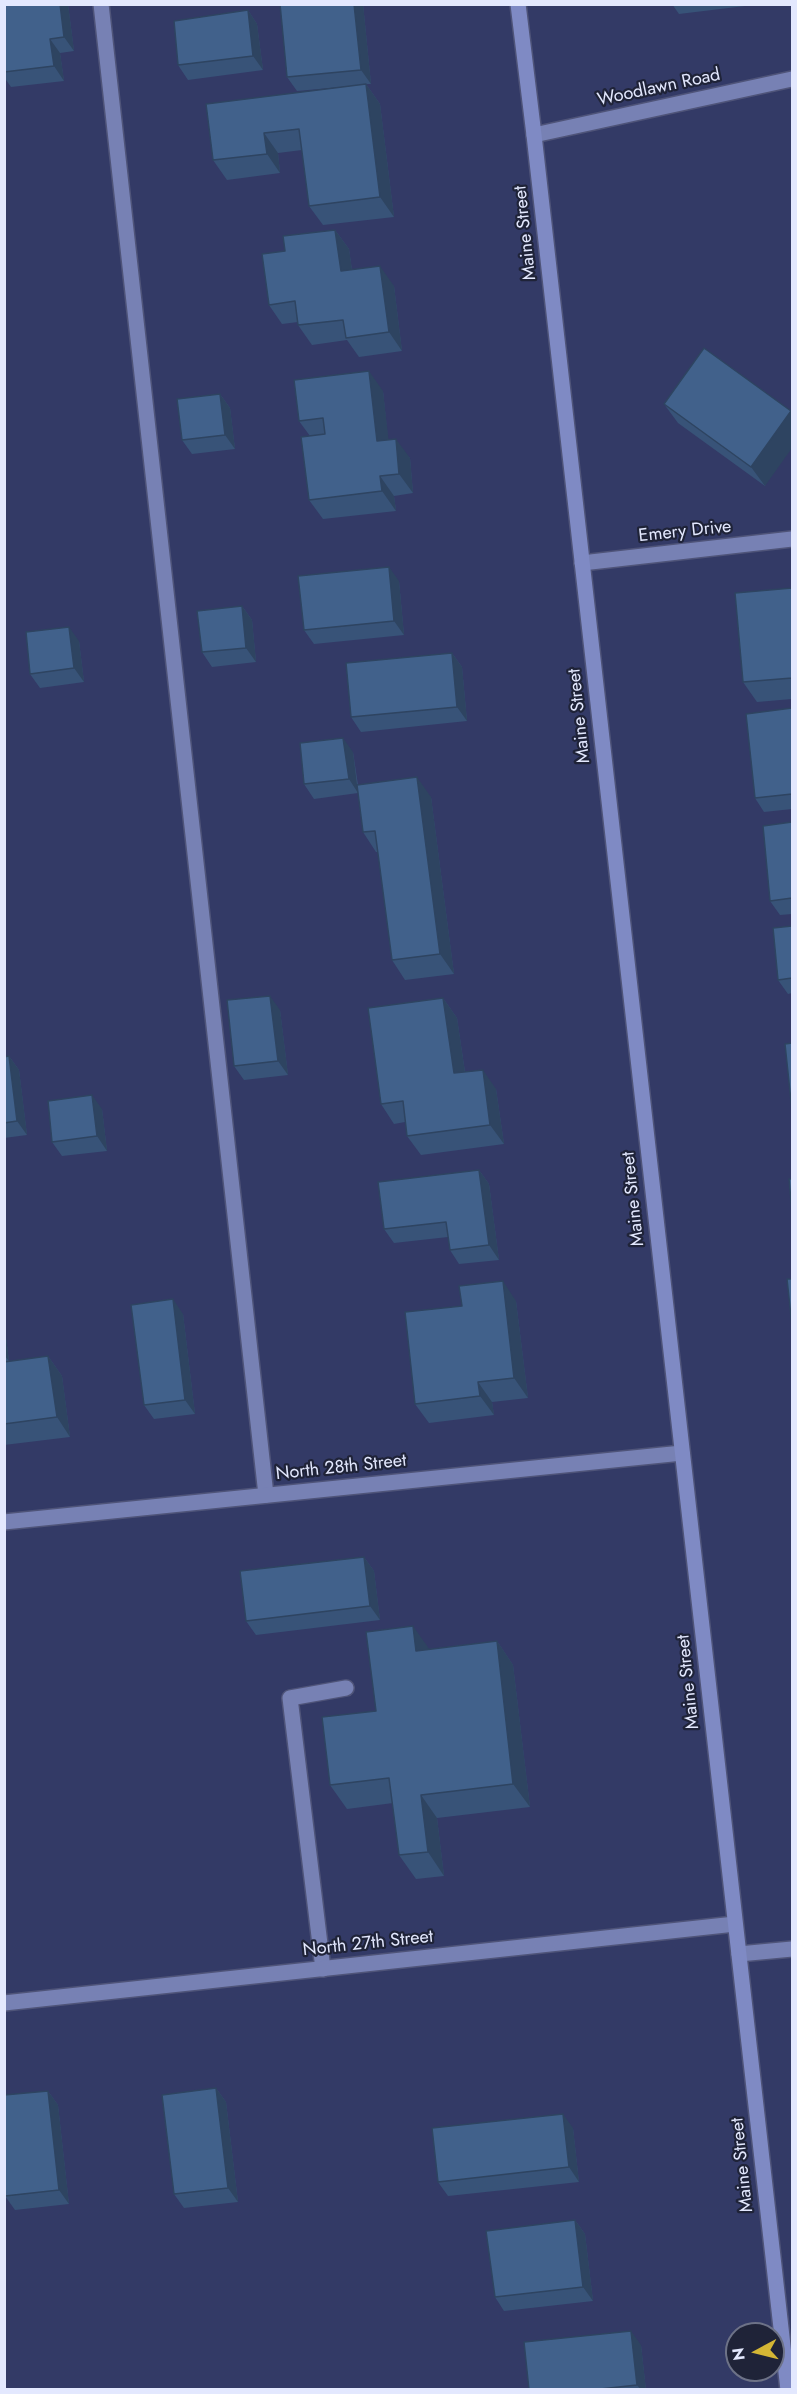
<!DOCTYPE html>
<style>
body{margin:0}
#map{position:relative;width:797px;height:2394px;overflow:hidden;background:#333a66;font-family:Jost,sans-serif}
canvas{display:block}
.frame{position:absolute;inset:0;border:6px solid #e3e8fe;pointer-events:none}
.north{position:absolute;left:725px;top:2322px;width:60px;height:60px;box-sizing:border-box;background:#1f2338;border:2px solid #6d7287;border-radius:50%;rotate:263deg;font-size:16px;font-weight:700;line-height:24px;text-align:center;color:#e3e8fe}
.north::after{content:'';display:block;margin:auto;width:21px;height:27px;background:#d4b635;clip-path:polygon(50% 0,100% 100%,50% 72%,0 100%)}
</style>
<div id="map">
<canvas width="797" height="2394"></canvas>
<div class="frame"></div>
<div class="north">N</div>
</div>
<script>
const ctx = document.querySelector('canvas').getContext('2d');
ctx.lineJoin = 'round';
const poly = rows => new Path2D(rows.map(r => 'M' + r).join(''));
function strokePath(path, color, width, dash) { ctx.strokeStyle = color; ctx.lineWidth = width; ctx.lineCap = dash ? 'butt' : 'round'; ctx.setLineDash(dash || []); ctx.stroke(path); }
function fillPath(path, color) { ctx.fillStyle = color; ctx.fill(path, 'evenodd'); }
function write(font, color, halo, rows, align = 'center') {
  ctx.font = font + ' Jost,sans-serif'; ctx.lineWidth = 4.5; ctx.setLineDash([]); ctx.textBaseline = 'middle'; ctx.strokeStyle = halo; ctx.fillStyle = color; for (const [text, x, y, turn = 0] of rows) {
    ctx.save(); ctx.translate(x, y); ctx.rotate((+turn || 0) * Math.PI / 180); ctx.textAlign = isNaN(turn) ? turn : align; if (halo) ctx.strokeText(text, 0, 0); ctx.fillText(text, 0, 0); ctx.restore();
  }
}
const lane = poly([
 [101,4,266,1495],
 [323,1969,290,1698,346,1688]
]);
const street = poly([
 [534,135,792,79],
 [582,563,792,539],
 [4,1522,682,1453],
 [739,1954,792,1949],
 [4,2003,735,1924]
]);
const secondary = poly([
 [518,4,534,135,788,2390]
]);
const wall = poly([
 [4,4,68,4,74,51,60,53,64,81,11,87,4,77],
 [363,4,371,84,366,84,380,104,394,217,323,225,309,206,302,150,278,153,280,173,227,180,213,160,352,86,297,91,287,77],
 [672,4,745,4,745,6,679,14],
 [248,10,257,24,263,70,188,80,178,65],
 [335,230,349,249,352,270,394,286,402,351,359,357,347,340,312,345,298,325,298,322,282,324,269,305,285,251],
 [383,391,388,439,410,458,413,493,394,496,396,511,323,519,309,500,310,436,299,421],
 [220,394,230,408,235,449,192,454,182,440],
 [664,404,791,411,765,486,678,423],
 [399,581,404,635,314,644,304,630],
 [792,588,792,699,757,702,743,682],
 [242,606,252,620,256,662,212,667,202,652],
 [79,641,84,682,40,688,30,674],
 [452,653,462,667,467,721,361,732,351,717],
 [792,708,792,809,764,812,755,798],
 [353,752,358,785,431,797,454,974,405,980,392,960,378,852,376,852,363,832,358,793,314,799,304,784],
 [792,822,792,914,780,915,770,901],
 [792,926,792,993,788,994,778,980],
 [443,998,457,1018,465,1072,496,1089,504,1144,421,1155,407,1136,405,1122,394,1124,381,1104],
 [280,1010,288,1075,244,1080,234,1066],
 [9,1056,19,1070,27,1135,4,1138,4,1057],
 [102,1109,107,1151,62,1156,52,1142],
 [479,1170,489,1184,499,1260,459,1264,450,1250,448,1237,394,1243,384,1229],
 [516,1301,528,1398,492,1402,494,1415,429,1423,415,1404],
 [183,1314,195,1414,154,1419,144,1405],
 [4,1322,9,1361,4,1362],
 [48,1356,62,1376,70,1437,4,1445,4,1362],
 [364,1557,374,1571,380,1620,256,1635,246,1621],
 [497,1641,513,1665,530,1807,437,1818,444,1876,416,1879,399,1855,393,1803,347,1809,330,1785,429,1649],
 [216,2088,226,2102,238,2202,184,2208,174,2194],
 [48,2091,58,2105,69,2204,15,2210,5,2196],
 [573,2128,579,2182,448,2196,438,2182],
 [575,2220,585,2234,593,2301,504,2311,495,2297],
 [641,2345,646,2390,529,2390]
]);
const shadedWall = poly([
 [60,4,68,4,74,51,64,37],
 [354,4,363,4,371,84,361,70],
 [248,10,257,24,263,70,253,56],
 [50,39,60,53,64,81,54,66],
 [366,84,380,104,394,217,380,197],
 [264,133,278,153,280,173,267,154],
 [335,230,349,249,355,291,341,271],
 [380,266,394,286,402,351,389,332],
 [369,371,383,391,391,461,377,441],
 [220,394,230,408,235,449,225,435],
 [791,411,792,412,792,448,765,486,751,467],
 [396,439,410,458,413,493,399,474],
 [380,476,394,496,396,511,382,491],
 [389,567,399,581,404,635,394,621],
 [242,606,252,620,256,662,246,648],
 [69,627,79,641,84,682,74,668],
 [452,653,462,667,467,721,457,707],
 [343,738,353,752,358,793,349,779],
 [417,777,431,797,454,974,440,954],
 [270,996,280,1010,288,1075,278,1061],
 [443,998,457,1018,468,1093,454,1073],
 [9,1056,19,1070,27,1135,17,1121],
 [483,1070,496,1089,504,1144,490,1125],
 [92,1095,102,1109,107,1151,97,1136],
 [479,1170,489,1184,499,1260,489,1245],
 [503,1281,516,1301,528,1398,514,1378],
 [173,1299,183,1314,195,1414,185,1400],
 [4,1322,9,1361,4,1355],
 [48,1356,62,1376,70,1437,57,1417],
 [478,1382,492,1402,494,1415,480,1396],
 [364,1557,374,1571,380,1620,370,1606],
 [413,1626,430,1650,416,1651],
 [497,1641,513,1665,530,1807,513,1784],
 [421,1795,437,1818,444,1876,428,1852],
 [216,2088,226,2102,238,2202,228,2188],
 [48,2091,58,2105,69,2204,59,2190],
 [563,2114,573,2128,579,2182,569,2167],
 [575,2220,585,2234,593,2301,583,2287],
 [631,2331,641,2345,646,2390,641,2390,637,2385]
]);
const building = poly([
 [4,4,60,4,64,37,50,39,54,66,4,72,4,4],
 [280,4,354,4,361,70,287,77,280,4],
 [248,10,253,56,178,65,174,21,248,10],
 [366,84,380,197,309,206,299,129,264,133,267,154,213,160,206,104,366,84],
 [335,230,341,271,380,266,389,332,346,338,343,320,298,325,295,301,269,305,262,254,285,251,283,236,335,230],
 [704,348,791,411,751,467,664,404,704,348],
 [369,371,377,441,396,439,399,474,380,476,382,491,309,500,301,437,325,434,323,418,299,421,294,380,369,371],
 [220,394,225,435,182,440,177,399,220,394],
 [389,567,394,621,304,630,298,576,389,567],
 [792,588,792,678,743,682,735,593,792,588],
 [242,606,246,648,202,652,197,611,242,606],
 [69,627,74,668,30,674,26,632,69,627],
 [452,653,457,707,351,717,346,663,452,653],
 [792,708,792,794,755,798,746,714,792,708],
 [343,738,349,779,304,784,300,743,343,738],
 [417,777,440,954,392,960,375,831,363,832,357,785,417,777],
 [792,822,792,898,770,901,763,826,792,822],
 [792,926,792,978,778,980,773,928,792,926],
 [270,996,278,1061,234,1066,227,1000,270,996],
 [443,998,454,1073,483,1070,490,1125,407,1136,403,1101,381,1104,368,1008,443,998],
 [792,1043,792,1111,785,1044,792,1043],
 [9,1056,17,1121,4,1123,4,1057,9,1056],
 [92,1095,97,1136,52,1142,48,1101,92,1095],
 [479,1170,489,1245,450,1250,446,1222,384,1229,378,1182,479,1170],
 [789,1179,792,1179,792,1212,789,1179],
 [787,1279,792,1279,792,1326,787,1279],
 [503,1281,514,1378,478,1382,480,1396,415,1404,405,1312,462,1306,459,1286,503,1281],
 [173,1299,185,1400,144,1405,131,1305,173,1299],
 [48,1356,57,1417,4,1424,4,1362,48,1356],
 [364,1557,370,1606,246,1621,240,1571,364,1557],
 [413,1626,416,1651,497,1641,513,1784,421,1795,428,1852,399,1855,389,1778,330,1785,322,1717,376,1711,366,1632,413,1626],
 [216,2088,228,2188,174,2194,162,2095,216,2088],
 [48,2091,59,2190,5,2196,4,2095,48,2091],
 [563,2114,569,2167,438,2182,432,2128,563,2114],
 [575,2220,583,2287,495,2297,486,2231,575,2220],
 [631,2331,637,2385,591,2390,529,2390,524,2342,631,2331]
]);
const streetNames = [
 ["Woodlawn Road",659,88,-12],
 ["Maine Street",526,233,-96],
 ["Emery Drive",685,532,-6],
 ["Maine Street",580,716,-96],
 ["Maine Street",634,1199,-96],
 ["North 28th Street",341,1468,-6],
 ["Maine Street",689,1682,-96],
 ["North 27th Street",368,1944,-6],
 ["Maine Street",743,2165,-96]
];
strokePath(lane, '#4f5479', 18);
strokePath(street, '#4f5479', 18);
strokePath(secondary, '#4f5479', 18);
strokePath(lane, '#7781b4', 15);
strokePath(street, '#7781b4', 15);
strokePath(secondary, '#7f8ac4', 15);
fillPath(wall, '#385378');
fillPath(shadedWall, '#2e4461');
fillPath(building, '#41618b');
strokePath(building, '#2e4461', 1.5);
write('18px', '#e3e8fe', '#1f2338', streetNames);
</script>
